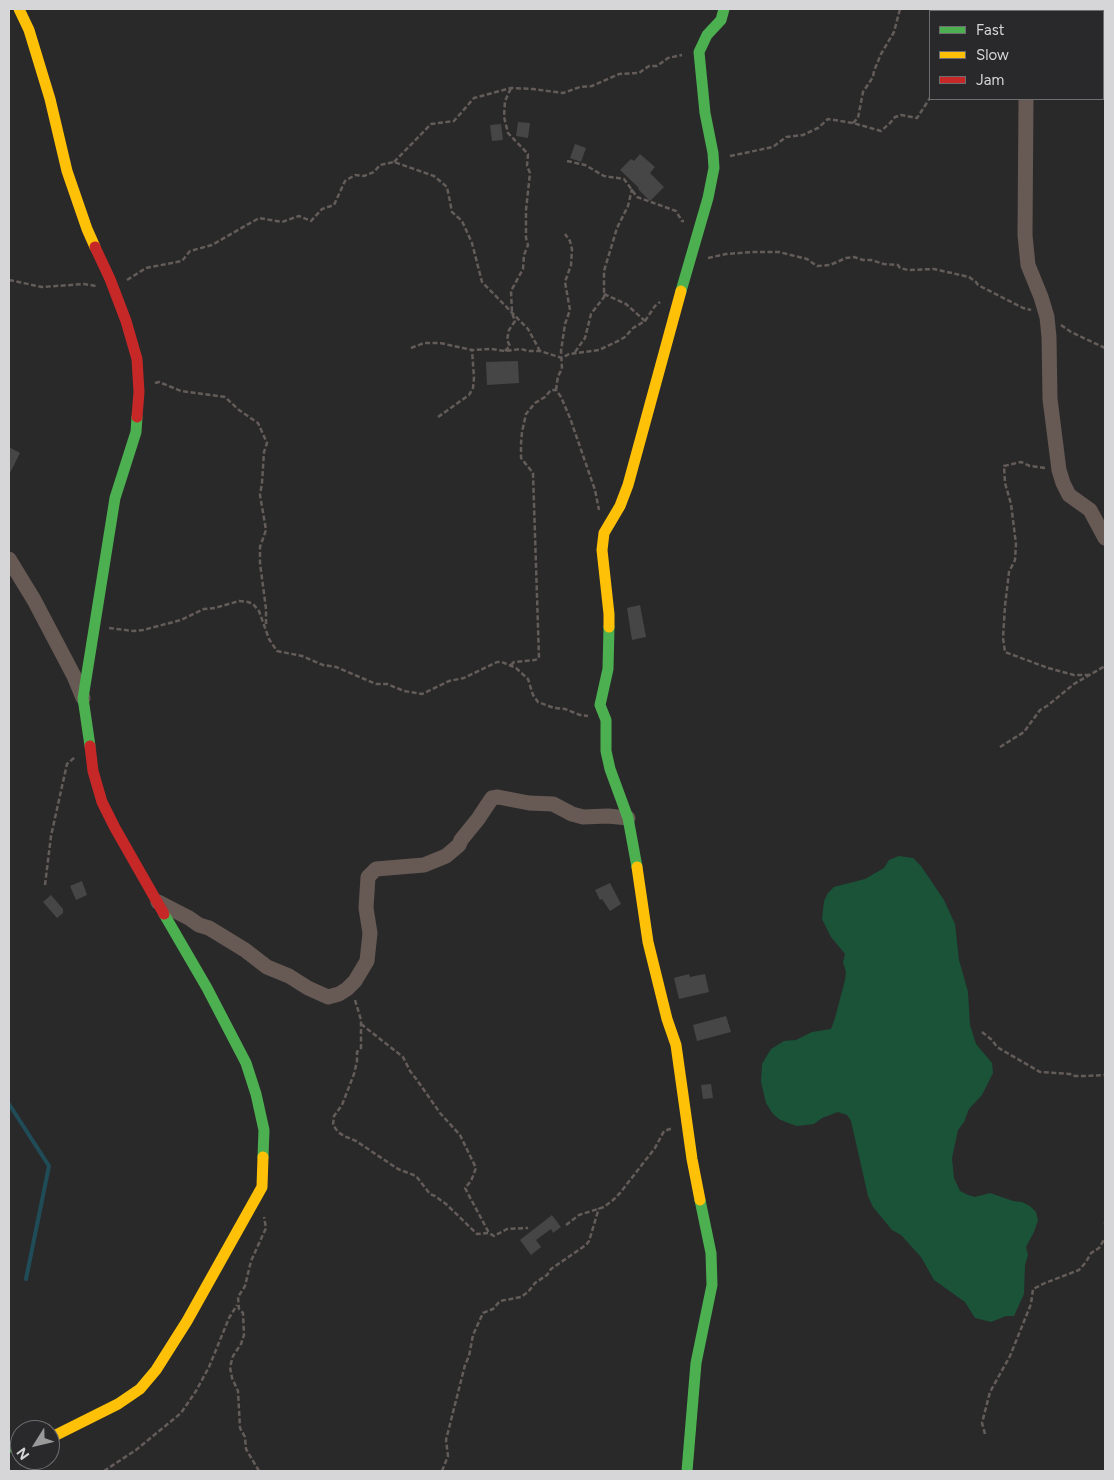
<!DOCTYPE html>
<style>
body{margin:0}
#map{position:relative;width:1114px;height:1480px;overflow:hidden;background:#29292a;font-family:Figtree,sans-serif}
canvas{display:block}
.frame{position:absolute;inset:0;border:10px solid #d6d5d7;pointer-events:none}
.legend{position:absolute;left:929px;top:10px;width:175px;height:90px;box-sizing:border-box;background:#29282b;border:1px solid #6e6d70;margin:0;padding:6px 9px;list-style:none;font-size:15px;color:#d6d5d7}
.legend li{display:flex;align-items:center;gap:10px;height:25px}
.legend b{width:25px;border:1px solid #6e6d70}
.north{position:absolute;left:10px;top:1420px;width:50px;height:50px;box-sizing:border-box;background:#29282b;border:1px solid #6e6d70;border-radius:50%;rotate:234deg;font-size:14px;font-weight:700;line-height:20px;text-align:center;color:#d6d5d7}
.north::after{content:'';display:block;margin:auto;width:18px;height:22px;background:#99999a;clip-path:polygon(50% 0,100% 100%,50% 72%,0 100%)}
</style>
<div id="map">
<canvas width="1114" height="1480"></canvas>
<div class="frame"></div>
<ul class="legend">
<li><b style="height:6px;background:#4caf50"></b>Fast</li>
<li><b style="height:6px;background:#ffc107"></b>Slow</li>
<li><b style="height:6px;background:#c62828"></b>Jam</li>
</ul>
<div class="north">N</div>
</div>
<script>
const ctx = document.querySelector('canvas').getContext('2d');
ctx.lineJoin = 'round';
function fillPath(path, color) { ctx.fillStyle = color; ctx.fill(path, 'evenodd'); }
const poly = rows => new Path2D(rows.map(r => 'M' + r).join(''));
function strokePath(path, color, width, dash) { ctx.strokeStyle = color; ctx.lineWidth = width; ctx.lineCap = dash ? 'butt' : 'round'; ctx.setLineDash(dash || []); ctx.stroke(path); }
const green = poly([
 [899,856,913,858,921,866,944,900,955,924,959,960,968,992,970,1025,976,1044,992,1063,993,1073,982,1095,969,1109,964,1122,958,1130,952,1158,954,1178,960,1191,968,1195,975,1197,990,1193,1013,1201,1022,1202,1030,1206,1036,1212,1038,1220,1034,1232,1026,1247,1028,1255,1025,1265,1024,1294,1014,1316,1006,1316,991,1322,975,1318,965,1302,934,1280,921,1257,901,1235,892,1230,873,1207,868,1196,851,1121,847,1115,838,1112,822,1118,814,1124,797,1126,788,1123,779,1119,773,1114,766,1103,761,1082,762,1064,771,1049,784,1041,796,1040,812,1032,831,1029,835,1018,845,980,846,972,843,962,845,954,831,937,822,919,824,901,828,893,834,887,865,879,884,868,889,860]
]);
const stream = poly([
 [9,1104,49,1166,26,1279]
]);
const building = poly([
 [518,122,530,123,528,138,516,136],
 [501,124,503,140,492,141,490,125],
 [575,144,586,148,581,162,570,158],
 [640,154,655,167,650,173,664,187,650,201,638,189,639,188,620,170,631,159,634,161],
 [518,361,519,383,487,385,486,362],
 [9,447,20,453,9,475],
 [640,605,646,637,632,640,627,608],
 [82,881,87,895,76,900,70,886],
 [610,883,621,904,610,911,602,899,600,900,595,890],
 [51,895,63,909,63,913,57,918,43,902],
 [689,974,690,977,705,974,709,992,679,999,674,978],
 [726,1016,731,1032,697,1041,693,1025],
 [711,1084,713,1098,703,1099,701,1085],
 [552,1215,561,1227,553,1233,551,1229,536,1240,541,1247,531,1255,520,1240]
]);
const path = poly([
 [1103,59,1105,62],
 [853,123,858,118,863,92,873,77,874,71,881,54,894,32,900,9],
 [730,156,773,147,786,137,803,135,818,128,828,119,853,123,881,131,890,123,895,117,901,115,917,118,930,98],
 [567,161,585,165,604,176,624,179,637,197,676,211,682,221,684,221],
 [394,162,431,124,454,121,474,98,511,88,533,89,563,93,580,87,592,86,619,74,639,73,649,66,657,66,668,58,682,55],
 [708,258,726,254,753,252,779,252,807,259,817,266,830,265,846,258,854,257,863,260,871,260,884,264,898,265,900,268,908,270,934,269,969,277,976,282,978,285,1023,308,1031,310],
 [9,280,42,287,84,284,96,286],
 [127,280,146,268,182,261,190,251,212,245,259,218,282,222,299,216,311,221,322,209,334,205,345,181,355,175,364,176,374,172,380,165,394,162,434,176,447,187,452,212,462,221,472,243,482,282,528,329,540,351],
 [604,294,626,304,645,321],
 [1061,325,1071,332,1105,348],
 [411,348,424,343,440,343,472,350,491,349,505,351,521,349,528,351,540,351,562,358,569,354,599,350,618,341,625,337,633,328,645,321,655,306,660,302],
 [505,351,510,346,507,340,509,330,515,321,512,313,511,291,523,269,524,255,528,245,526,238,526,210,530,173,527,166,528,154,508,133,504,117,505,101,511,88],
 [575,352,585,338,591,314,604,297,604,271,617,228,628,206,632,189],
 [155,383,159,382,181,391,225,397,239,410,258,423,267,443,264,452,262,483,260,495,266,530,260,547,260,563,266,609,266,625],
 [556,390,558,376,562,369,561,351,565,324,570,310,565,282,571,265,572,249,570,241,565,234],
 [438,417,469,395,473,388,474,378,472,350],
 [1045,468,1030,466,1021,462,1004,466,1005,483,1011,504,1016,544,1015,560,1009,572,1005,606,1003,638,1005,652,1048,668,1074,675,1089,675],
 [109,628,133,631,143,630,181,620,204,609,215,608,239,601,248,602,253,604,259,611,269,639,277,651,302,656,323,665,336,667,376,684,387,684,404,691,422,694,449,681,464,678,497,662,502,662,516,668,528,679,533,695,538,702,554,708,565,709,580,715,588,716],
 [511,665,514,662,535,660,539,658,533,473,521,458,521,444,522,432,526,414,535,403,545,397,551,390,556,390,561,397,570,418,595,490,599,510],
 [1000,747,1024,732,1040,710,1047,706,1074,684,1105,666],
 [45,885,51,836,67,764,75,757],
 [355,1000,361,1020,361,1048,357,1052,357,1061,354,1074,342,1105,334,1116,333,1125,338,1132,344,1136,356,1141,398,1169,416,1176,430,1194,435,1196,446,1204,477,1234,489,1233,494,1236,507,1229,528,1228],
 [361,1024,403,1057,410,1071,417,1080,440,1113,460,1135,476,1168,471,1181,465,1188,489,1233],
 [982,1032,992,1040,997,1047,1040,1072,1070,1074,1075,1076,1086,1076,1105,1075],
 [1105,1222,1105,1224],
 [566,1225,579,1215,604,1207,613,1200,620,1193,655,1148,664,1131,673,1128],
 [985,1434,982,1423,990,1392,1010,1356,1031,1304,1033,1289,1045,1283,1079,1270,1086,1262,1091,1253,1099,1248,1105,1238],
 [104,1471,136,1450,181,1413,196,1391,209,1367,229,1318,237,1305],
 [259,1471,246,1449,245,1437,240,1428,238,1391,232,1378,230,1367,233,1356,241,1344,244,1335,243,1313,239,1309,238,1297,245,1286,251,1261,266,1228,264,1217],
 [442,1471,448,1456,446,1440,465,1365,469,1356,473,1335,483,1313,493,1309,500,1301,521,1297,528,1292,535,1283,547,1275,551,1269,586,1245,589,1241,599,1208]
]);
const street = poly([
 [1023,9,1023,11],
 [1026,99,1025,235,1028,265,1041,297,1047,317,1049,337,1050,399,1059,470,1063,483,1069,495,1090,510,1105,538],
 [9,559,34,600,74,676,83,698],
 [158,902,189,918,199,925,209,928,245,950,267,967,289,976,308,988,328,997,339,994,347,989,355,981,367,961,370,933,366,908,368,877,376,869,424,865,446,856,459,845,461,840,478,819,492,798,498,797,529,803,553,804,572,814,583,817,608,816,628,818]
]);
const fast = poly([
 [681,291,708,198,714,168,713,153,705,113,699,52,707,35,721,20,724,9],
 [609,627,608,669,600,705,606,720,606,751,610,769,628,818,637,867],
 [90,746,83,698,115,498,136,432,137,417],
 [164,914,207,988,246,1063,256,1094,264,1130,263,1157],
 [9,1447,20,1445],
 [687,1471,696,1363,712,1285,711,1253,700,1200]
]);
const slow = poly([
 [19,9,29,30,50,99,67,171,87,229,95,247],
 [609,627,609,614,602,550,604,533,620,506,628,485,681,291],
 [637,867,648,942,667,1019,676,1045,692,1159,700,1200],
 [50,1438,118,1404,140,1389,156,1370,187,1321,262,1187,263,1157]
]);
const jam = poly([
 [95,247,110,279,126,321,137,359,139,392,137,417],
 [90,746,93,771,102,802,115,828,164,914]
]);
fillPath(green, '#1a5338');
strokePath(stream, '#204c58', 4);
fillPath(building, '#464647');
strokePath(path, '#645c58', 2.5, [5, 2.5]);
strokePath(street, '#675953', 15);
strokePath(fast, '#4caf50', 11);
strokePath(slow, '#ffc107', 11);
strokePath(jam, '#c62828', 11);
</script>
